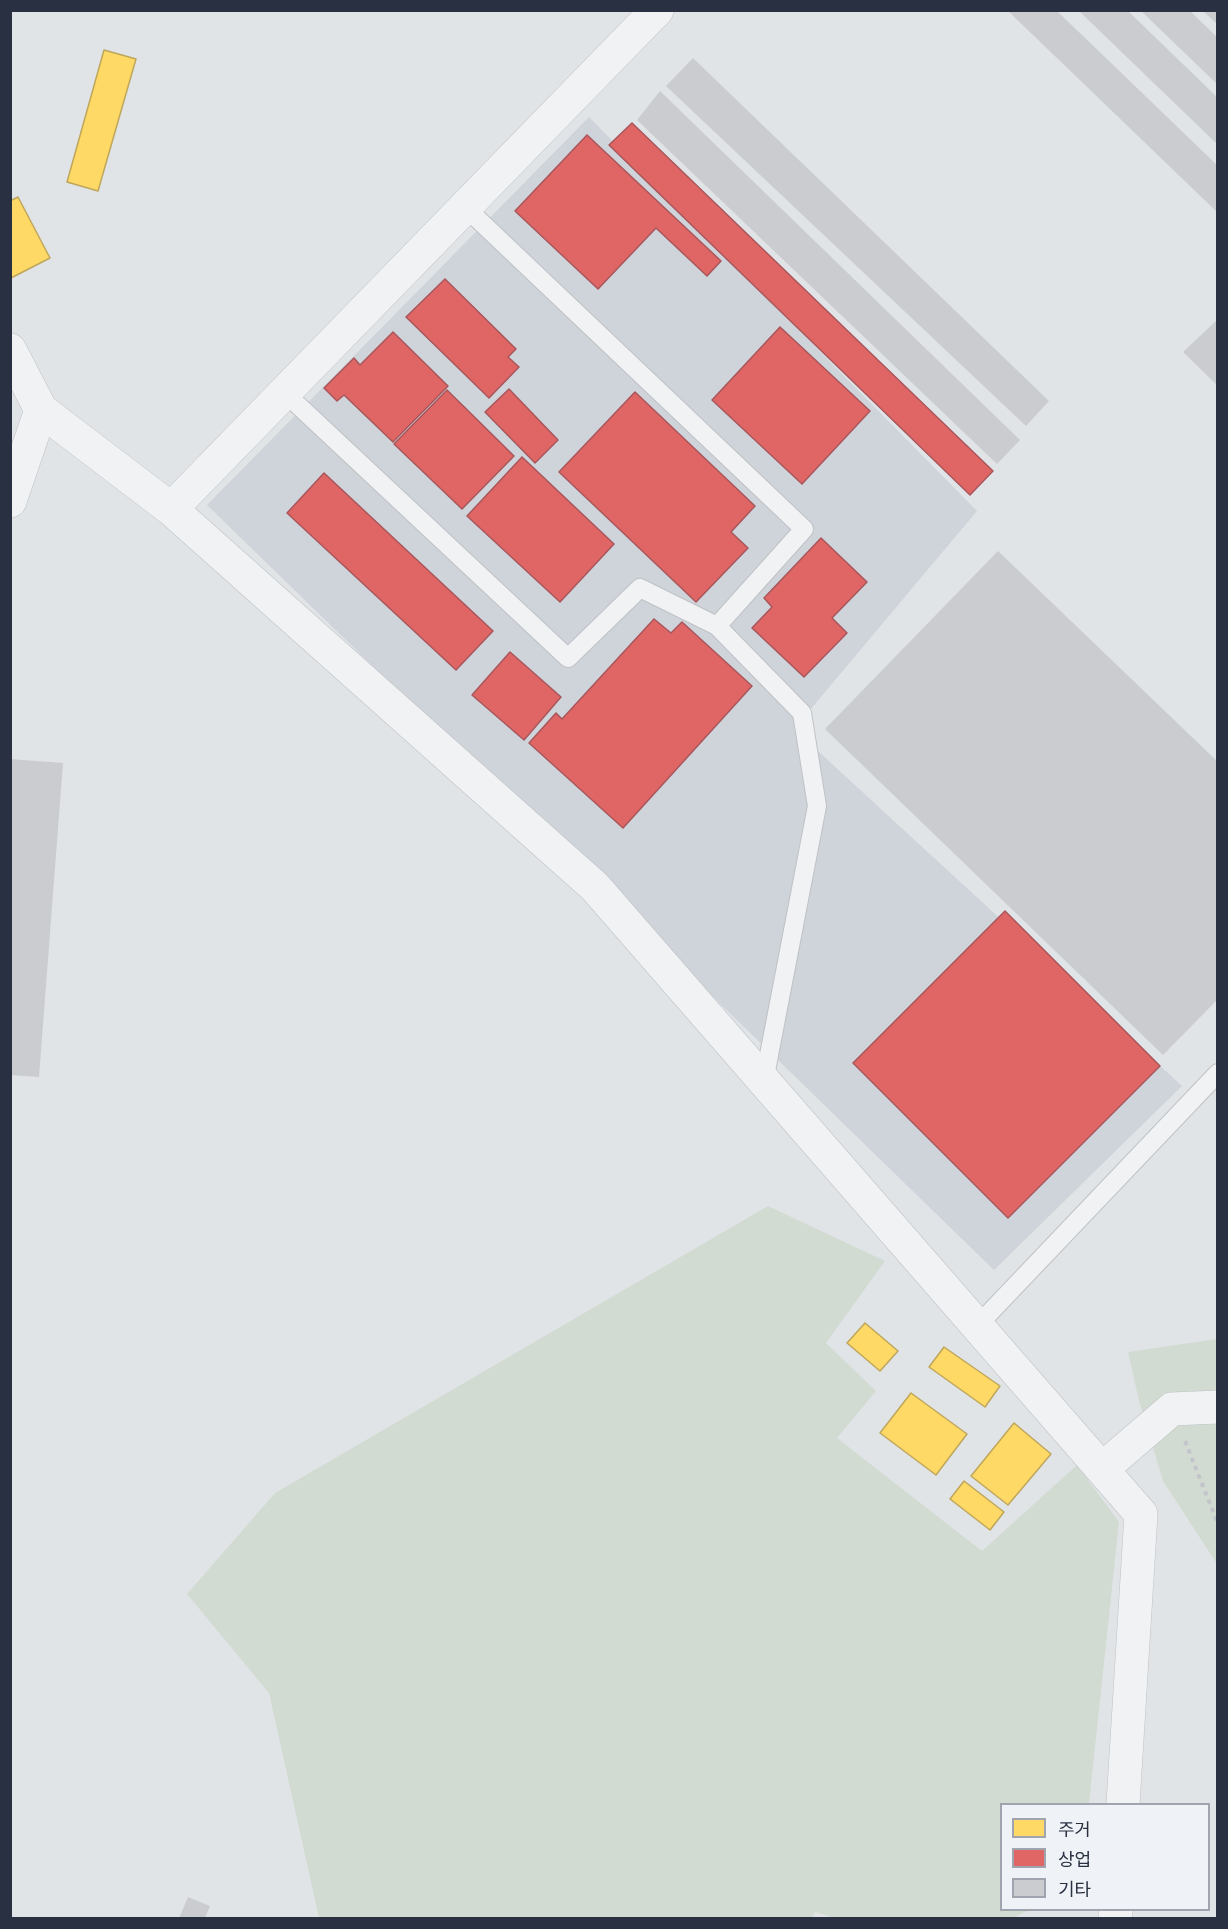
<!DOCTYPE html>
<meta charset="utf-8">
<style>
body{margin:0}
#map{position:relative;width:1228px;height:1929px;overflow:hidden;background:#e1e4e7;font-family:"Varela Round","Noto Sans KR",sans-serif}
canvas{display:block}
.frame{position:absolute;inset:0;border:12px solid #283041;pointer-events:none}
.legend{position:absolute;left:1000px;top:1803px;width:210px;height:108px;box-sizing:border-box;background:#eff2f6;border:2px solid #9fa4ae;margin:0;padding:8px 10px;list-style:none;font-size:18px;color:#283041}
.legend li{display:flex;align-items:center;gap:12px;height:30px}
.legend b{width:30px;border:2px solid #9fa4ae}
</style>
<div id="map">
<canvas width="1228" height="1929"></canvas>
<div class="frame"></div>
<ul class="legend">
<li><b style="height:16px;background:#ffd966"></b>주거</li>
<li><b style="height:16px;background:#e06666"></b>상업</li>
<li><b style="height:16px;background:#cacccf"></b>기타</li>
</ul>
</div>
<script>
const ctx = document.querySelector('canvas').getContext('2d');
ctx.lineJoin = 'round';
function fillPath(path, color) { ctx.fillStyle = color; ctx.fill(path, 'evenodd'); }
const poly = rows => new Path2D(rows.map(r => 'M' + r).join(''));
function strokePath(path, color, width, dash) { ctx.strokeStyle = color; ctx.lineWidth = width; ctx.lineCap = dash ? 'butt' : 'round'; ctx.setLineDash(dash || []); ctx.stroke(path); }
const built = poly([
 [589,117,977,511,794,729,1182,1086,994,1270,207,505]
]);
const green = poly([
 [768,1206,885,1261,826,1343,876,1391,837,1438,982,1551,1077,1465,1119,1522,1089,1804,1002,1804,1002,1910,1029,1910,1013,1918,835,1918,815,1912,812,1918,319,1918,269,1693,187,1594,275,1493],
 [1217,1339,1217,1564,1163,1481,1139,1401,1128,1352]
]);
const homes = poly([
 [104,50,136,59,98,191,67,182,104,50],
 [18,197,50,258,11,278,10,201,18,197],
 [865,1323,898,1351,880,1371,847,1343,865,1323],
 [944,1347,1000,1386,985,1407,929,1367,944,1347],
 [911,1393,967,1434,936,1475,880,1433,911,1393],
 [1014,1423,1051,1454,1008,1505,971,1476,1014,1423],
 [964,1481,1004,1512,990,1530,950,1499,964,1481]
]);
const shops = poly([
 [632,123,993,471,970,495,609,145,632,123],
 [587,135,721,261,707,276,656,228,598,289,515,211,587,135],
 [445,279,516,349,508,357,519,367,489,398,406,317,445,279],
 [780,327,870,411,802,484,712,400,780,327],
 [393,332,448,386,393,442,344,395,337,401,324,388,354,358,360,365,393,332],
 [509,389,558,440,535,463,485,412,509,389],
 [447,390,514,456,462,509,394,444,447,390],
 [635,392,755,506,731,532,748,548,696,602,559,472,635,392],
 [522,457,614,544,560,602,467,516,522,457],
 [324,473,493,631,456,670,287,513,324,473],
 [821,538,867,582,832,618,847,633,804,677,752,628,772,607,764,598,821,538],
 [654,619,671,633,682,622,752,686,623,828,529,743,556,713,562,719,654,619],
 [510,652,561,697,524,740,472,695,510,652],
 [1005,911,1160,1066,1008,1218,853,1063,1005,911]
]);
const building = poly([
 [1007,10,1056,10,1218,166,1218,213],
 [1078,10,1127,10,1218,98,1218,145],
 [1140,10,1189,10,1218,38,1218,85],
 [1202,10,1218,10,1218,25],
 [693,58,1049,401,1026,426,666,86],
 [660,91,1020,440,997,464,637,120],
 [1218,319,1218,386,1183,352],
 [998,551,1218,762,1218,999,1163,1055,825,729],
 [10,759,63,763,39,1077,10,1075],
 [188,1897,210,1906,205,1918,179,1918]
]);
const path = poly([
 [1185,1441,1218,1524]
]);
const service = poly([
 [285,393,568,658,640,588,717,626,804,529,465,207],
 [717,626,802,713,817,806,764,1081],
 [977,1326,1218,1073]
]);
const minor = poly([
 [10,350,41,410,10,501],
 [41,410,171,509,595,887,1141,1514,1123,1804],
 [171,509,657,10],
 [1102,1469,1172,1409,1218,1407],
 [1115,1918,1116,1910]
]);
fillPath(built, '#cfd3da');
fillPath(green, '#d2dbd2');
fillPath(homes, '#ffd966');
strokePath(homes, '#bea65b', 1.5);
fillPath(shops, '#e06666');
strokePath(shops, '#a9565b', 1.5);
fillPath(building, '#cacccf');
strokePath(service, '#bfc2c5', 20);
strokePath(minor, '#bfc2c5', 34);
strokePath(path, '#c3c5ca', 4, [4.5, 4.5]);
strokePath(service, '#f1f2f3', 18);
strokePath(minor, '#f1f2f3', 33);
</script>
